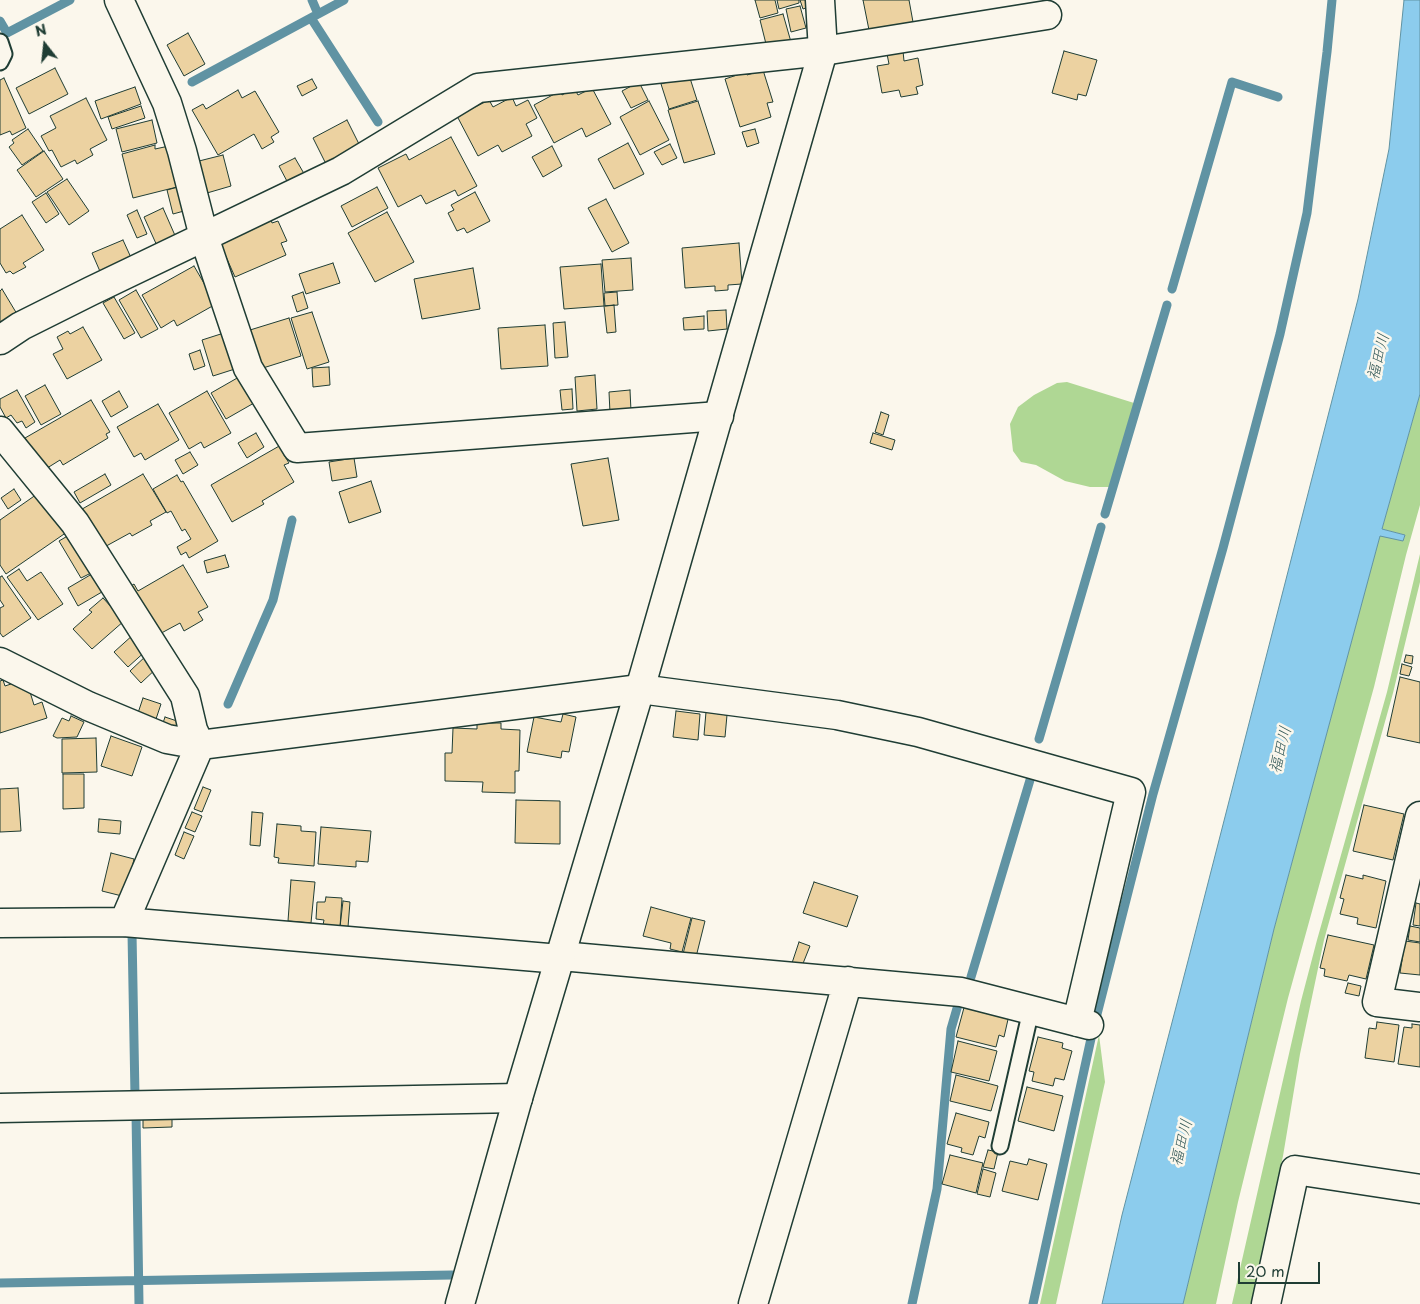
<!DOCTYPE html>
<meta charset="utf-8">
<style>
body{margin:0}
#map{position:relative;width:1420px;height:1304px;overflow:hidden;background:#fbf7ec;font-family:"Playpen Sans",sans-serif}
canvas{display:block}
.north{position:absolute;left:20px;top:20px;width:50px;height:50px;-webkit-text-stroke:4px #fbf7ec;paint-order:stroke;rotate:344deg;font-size:14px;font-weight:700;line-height:20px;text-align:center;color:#1f3d34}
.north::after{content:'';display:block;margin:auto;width:18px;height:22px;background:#1f3d34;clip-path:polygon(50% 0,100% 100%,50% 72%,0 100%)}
.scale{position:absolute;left:1238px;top:1262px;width:82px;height:22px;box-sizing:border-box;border:2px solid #1f3d34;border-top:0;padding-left:6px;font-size:15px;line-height:18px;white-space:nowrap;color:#1f3d34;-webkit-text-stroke:4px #fbf7ec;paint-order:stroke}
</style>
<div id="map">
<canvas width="1420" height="1304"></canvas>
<div class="north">N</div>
<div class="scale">20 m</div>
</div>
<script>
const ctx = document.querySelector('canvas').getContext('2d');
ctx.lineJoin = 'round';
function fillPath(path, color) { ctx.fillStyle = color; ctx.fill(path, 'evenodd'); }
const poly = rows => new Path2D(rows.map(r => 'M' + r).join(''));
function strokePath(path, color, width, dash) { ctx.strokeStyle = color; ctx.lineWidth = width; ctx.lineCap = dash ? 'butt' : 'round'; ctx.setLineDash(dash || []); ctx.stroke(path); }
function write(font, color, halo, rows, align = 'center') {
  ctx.font = font + ' "Playpen Sans","Klee One",sans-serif'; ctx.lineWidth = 5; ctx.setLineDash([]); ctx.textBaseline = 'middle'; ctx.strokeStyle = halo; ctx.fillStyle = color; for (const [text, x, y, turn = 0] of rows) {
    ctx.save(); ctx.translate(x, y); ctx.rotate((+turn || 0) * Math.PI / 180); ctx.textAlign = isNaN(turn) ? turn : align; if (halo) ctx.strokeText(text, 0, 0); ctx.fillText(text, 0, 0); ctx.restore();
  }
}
const green = poly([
 [1067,382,1134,403,1109,487,1090,487,1065,481,1036,465,1021,462,1013,451,1010,424,1018,407,1034,395,1057,383],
 [1420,394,1420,505,1406,555,1374,687,1288,998,1238,1202,1216,1304,1183,1304,1274,929,1380,535,1403,541,1405,535,1382,529],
 [1420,554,1420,582,1393,693,1324,940,1300,1054,1283,1156,1251,1304,1232,1304,1301,1001,1317,940,1387,692],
 [1099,1035,1105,1082,1056,1304,1040,1304]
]);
const water = poly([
 [1404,0,1420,0,1420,394,1382,529,1405,535,1403,541,1380,536,1274,929,1183,1304,1102,1304,1122,1215,1189,957,1358,299,1389,149,1404,0]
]);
const stream = poly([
 [312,0,318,14],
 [311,18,378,122],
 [0,21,7,33,70,0],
 [192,82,344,0],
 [1172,289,1232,82,1278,97],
 [1105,514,1167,305],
 [228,704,273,600,292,520],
 [1039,739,1101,527],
 [125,933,132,933,135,1096],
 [971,977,1033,770],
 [136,1113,139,1304],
 [0,1283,452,1275],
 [912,1304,937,1189,951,1029,960,998],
 [1033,1304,1092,1034,1153,794,1223,548,1280,334,1307,213,1327,52,1332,0]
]);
const building = poly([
 [755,0,775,0,778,13,760,18,755,0],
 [777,0,799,0,799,3,779,9,777,0],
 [800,0,809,0,811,6,803,9,800,0],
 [863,0,909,0,913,22,869,30,863,0],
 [800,6,806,28,791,32,786,9,800,6],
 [783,14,791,42,767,48,760,20,783,14],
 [188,33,205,64,184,76,167,45,188,33],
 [903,51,904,61,918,58,923,85,916,87,918,94,901,97,899,90,882,93,877,66,889,64,887,54,903,51],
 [1064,51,1097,60,1086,96,1078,94,1077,100,1052,93,1064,51],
 [55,68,68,94,29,114,16,88,55,68],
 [763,70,773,102,767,103,771,117,740,127,725,79,746,72,747,75,763,70],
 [689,75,697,100,669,109,661,84,689,75],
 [4,78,26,128,12,135,10,131,0,135,0,80,4,78],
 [312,79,317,88,302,96,297,86,312,79],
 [639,82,648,100,631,108,622,91,639,82],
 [135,87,141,104,101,119,95,101,135,87],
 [574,88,578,95,592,88,611,124,586,137,582,128,554,143,534,105,560,91,562,95,574,88],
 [238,90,242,98,255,91,279,132,271,137,274,142,262,149,254,134,218,155,192,110,203,104,206,109,238,90],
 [512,97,516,106,528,100,537,118,526,124,532,136,502,152,498,145,478,156,457,116,489,100,493,107,512,97],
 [86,98,107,140,90,149,93,155,77,164,75,160,61,167,52,150,49,151,41,136,56,128,50,116,86,98],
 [649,101,669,140,640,155,620,117,649,101],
 [698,101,715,154,684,163,668,110,698,101],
 [141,106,145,118,112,129,108,117,141,106],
 [152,120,157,143,122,152,116,129,152,120],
 [347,120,361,148,327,166,313,138,347,120],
 [28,129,43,151,22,165,9,147,14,143,12,140,28,129],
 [755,129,759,143,747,147,742,132,755,129],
 [451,137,477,186,458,196,455,190,426,204,421,195,398,207,378,168,406,154,409,160,451,137],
 [628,143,644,174,614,189,598,159,628,143],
 [670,144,677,158,662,165,654,152,670,144],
 [155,145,155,149,169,146,177,187,133,198,122,154,155,145],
 [552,146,562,166,543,177,532,157,552,146],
 [44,151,63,179,36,197,17,170,44,151],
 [223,155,231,186,207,193,199,161,223,155],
 [295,158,306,177,289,185,279,166,295,158],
 [67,179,89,211,69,225,47,192,67,179],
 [178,187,184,211,173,214,167,190,178,187],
 [377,187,388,208,352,227,341,206,377,187],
 [475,192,490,221,467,233,464,228,457,231,448,213,454,210,451,205,475,192],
 [46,193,59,214,46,223,32,202,46,193],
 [606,199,629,243,612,252,588,208,606,199],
 [163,208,177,240,158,248,144,217,163,208],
 [137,210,147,234,137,238,127,215,137,210],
 [387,212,414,262,375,282,348,233,387,212],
 [22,215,44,250,23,263,26,267,13,274,10,271,6,273,0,263,0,229,22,215],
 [271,219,272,223,278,221,287,241,281,243,286,255,235,277,219,241,271,219],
 [123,240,133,262,102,276,92,253,123,240],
 [739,243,742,284,728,285,728,290,715,291,715,286,685,288,682,248,739,243],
 [631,258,633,290,605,292,602,260,631,258],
 [333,263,340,283,306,294,299,274,333,263],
 [601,264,604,306,564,309,560,267,601,264],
 [194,266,216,304,177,326,174,320,161,328,142,295,194,266],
 [473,268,480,309,422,319,414,279,473,268],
 [2,289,20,319,0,331,0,291,2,289],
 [136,290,158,329,141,338,119,300,136,290],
 [303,292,308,308,297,312,292,296,303,292],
 [617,292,618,305,605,306,604,293,617,292],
 [114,297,135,333,124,339,103,303,114,297],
 [614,305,616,332,607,333,604,306,614,305],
 [726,310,727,329,708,331,707,311,726,310],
 [312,312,329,362,307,369,291,318,312,312],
 [704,316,704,329,684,330,683,318,704,316],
 [289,318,301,356,263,368,250,330,289,318],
 [565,322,568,357,555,358,553,323,565,322],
 [545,325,548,366,501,369,498,328,545,325],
 [83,327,102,360,67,379,53,354,63,349,57,337,68,331,70,334,83,327],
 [227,332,238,368,213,376,202,340,227,332],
 [200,350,205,366,194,370,189,354,200,350],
 [329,367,330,385,313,387,312,368,329,367],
 [595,375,597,409,577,411,575,377,595,375],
 [239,377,254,403,226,419,211,393,239,377],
 [45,385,61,414,41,425,25,396,45,385],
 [572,389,573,409,562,410,560,390,572,389],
 [17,390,35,422,26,428,22,421,17,423,11,415,6,418,0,407,0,399,17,390],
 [630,390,631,411,610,413,609,392,630,390],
 [119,391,128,407,111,417,102,401,119,391],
 [207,391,231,433,204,448,201,442,189,449,169,413,207,391],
 [91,400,110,432,106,434,108,438,63,465,60,460,44,470,25,438,91,400],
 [158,404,179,440,145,460,141,453,134,457,117,427,158,404],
 [881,412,889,415,883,435,875,432,881,412],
 [256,433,264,447,247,458,238,443,256,433],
 [873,433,895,440,892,450,870,443,873,433],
 [281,445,286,453,284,455,289,463,284,465,294,482,262,501,264,504,232,522,211,485,281,445],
 [190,452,198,465,183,474,175,460,190,452],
 [354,458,357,477,332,481,329,462,354,458],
 [608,458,619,520,583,526,571,464,608,458],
 [105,474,111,485,80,503,74,492,105,474],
 [143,474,166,512,150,521,152,525,132,536,130,533,99,550,77,512,143,474],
 [177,475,181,482,183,481,218,541,189,558,186,552,181,555,177,547,191,539,185,529,182,531,171,511,167,513,153,489,177,475],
 [371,481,381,512,349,523,339,492,371,481],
 [14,489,21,500,8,509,1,498,14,489],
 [40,492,67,532,6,574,0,565,0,520,40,492],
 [76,531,95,571,81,578,59,541,76,531],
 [225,555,229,567,207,573,204,561,225,555],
 [183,565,208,607,198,612,203,620,184,631,180,623,154,637,126,589,134,584,138,591,183,565],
 [19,569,27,581,41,572,63,604,38,620,7,577,19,569],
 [97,571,107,589,78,606,68,588,97,571],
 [2,576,31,618,3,637,0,633,0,608,4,606,0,600,0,577,2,576],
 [103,598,124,621,92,649,73,629,92,612,89,610,103,598],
 [134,634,148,649,128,667,114,652,134,634],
 [148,654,159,666,141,683,130,671,148,654],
 [1406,655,1413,656,1412,664,1404,662,1406,655],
 [1402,664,1412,667,1409,676,1400,674,1402,664],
 [1400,677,1420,682,1420,743,1387,736,1400,677],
 [26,679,34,705,42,702,47,718,0,733,0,681,3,680,5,686,26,679],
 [143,698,161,704,154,725,136,719,143,698],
 [676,711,700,714,698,740,673,737,676,711],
 [706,712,727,715,725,737,704,735,706,712],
 [563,714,576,717,569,752,562,751,561,758,527,752,534,717,561,722,563,714],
 [71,716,84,722,77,737,57,738,53,736,62,718,69,721,71,716],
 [165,717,186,724,181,736,161,729,165,717],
 [477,723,501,723,501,729,520,730,519,771,515,771,515,793,482,792,483,782,445,781,445,753,452,753,453,728,477,729,477,723],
 [111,736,142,747,132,776,101,766,111,736],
 [96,738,97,772,62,773,62,739,96,738],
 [63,774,84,774,84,808,63,809,63,774],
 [203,787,211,790,202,812,194,809,203,787],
 [18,788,21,831,0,832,0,789,18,788],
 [516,800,560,801,560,844,515,843,516,800],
 [1364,805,1404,814,1393,860,1353,851,1364,805],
 [192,812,202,816,195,832,185,828,192,812],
 [252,812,263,813,260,846,250,845,252,812],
 [99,819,121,821,120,834,98,832,99,819],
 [277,824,301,826,301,831,316,832,314,866,278,863,279,858,274,857,277,824],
 [321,827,371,831,368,862,356,861,356,867,318,864,321,827],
 [184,832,194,836,184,859,175,855,184,832],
 [111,853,134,859,126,897,102,891,111,853],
 [1346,875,1363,879,1363,875,1386,881,1376,928,1357,924,1358,918,1340,914,1344,899,1340,898,1346,875],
 [291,880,315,882,311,923,288,921,291,880],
 [814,882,858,896,847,927,803,913,814,882],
 [326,897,342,898,340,927,323,925,324,920,316,919,317,902,325,902,326,897],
 [343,901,350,902,348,927,340,927,343,901],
 [1416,903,1420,904,1420,926,1413,925,1416,903],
 [651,907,691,918,682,952,670,949,671,943,643,936,651,907],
 [692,918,705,921,696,957,683,954,692,918],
 [1410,926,1420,928,1420,942,1408,940,1410,926],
 [1328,935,1374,945,1366,979,1349,975,1347,981,1324,976,1325,969,1320,968,1328,935],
 [1405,941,1420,943,1420,975,1400,973,1405,941],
 [799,942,810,946,802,966,792,963,799,942],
 [1348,983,1361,986,1359,996,1345,993,1348,983],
 [965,1004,1009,1015,1004,1037,999,1035,996,1047,956,1037,965,1004],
 [1377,1022,1399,1025,1394,1062,1365,1058,1369,1028,1376,1029,1377,1022],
 [1412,1024,1420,1025,1420,1067,1398,1064,1404,1027,1412,1028,1412,1024],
 [1038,1037,1063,1043,1062,1048,1072,1051,1064,1080,1055,1078,1053,1086,1032,1081,1034,1072,1029,1071,1038,1037],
 [958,1041,997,1051,989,1081,951,1072,958,1041],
 [956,1075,998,1086,991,1111,950,1101,956,1075],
 [1027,1087,1063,1096,1054,1131,1018,1121,1027,1087],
 [956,1113,989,1122,985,1138,979,1136,973,1155,961,1152,962,1148,947,1144,956,1113],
 [172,1117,172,1127,143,1128,143,1118,172,1117],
 [988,1150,998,1152,994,1169,983,1167,988,1150],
 [950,1155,983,1163,976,1193,942,1184,950,1155],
 [1029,1159,1047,1164,1038,1200,1002,1191,1010,1161,1027,1165,1029,1159],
 [983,1169,996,1173,990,1197,977,1194,983,1169]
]);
const service = poly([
 [0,42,4,54,0,62],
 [1000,1146,1031,1010]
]);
const minor = poly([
 [119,0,167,103,182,151,204,237,248,368,297,448,719,416],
 [0,340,21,326,91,291,341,171,478,88,823,51,1047,15],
 [0,431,75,523,185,696,193,730,200,745,124,922],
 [0,662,88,706,167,739,200,745,640,689,837,715,918,732,1131,792,1077,1022],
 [1420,816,1377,1002,1420,1007],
 [0,923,124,922,560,959],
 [561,956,961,992,1089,1025],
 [0,1108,518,1098],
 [753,1304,848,981],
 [1266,1304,1295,1170,1420,1189]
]);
const tertiary = poly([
 [460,1304,518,1098,640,689,823,51,820,0]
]);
const waterNames = [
 ["福田川",1379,357,-76],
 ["福田川",1281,750,-76],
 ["福田川",1182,1143,-76]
];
fillPath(green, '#afd794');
fillPath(water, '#8ccced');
strokePath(water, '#6093a3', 1);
strokePath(stream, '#6093a3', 9);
fillPath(building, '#ecd2a1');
strokePath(building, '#1f3d34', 1);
strokePath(service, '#1f3d34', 19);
strokePath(minor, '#1f3d34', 31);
strokePath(tertiary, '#1f3d34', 31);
strokePath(service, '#fbf7ec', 15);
strokePath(minor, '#fbf7ec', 28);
strokePath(tertiary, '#fbf7ec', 28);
write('italic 16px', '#355a59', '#fbf7ec', waterNames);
</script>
